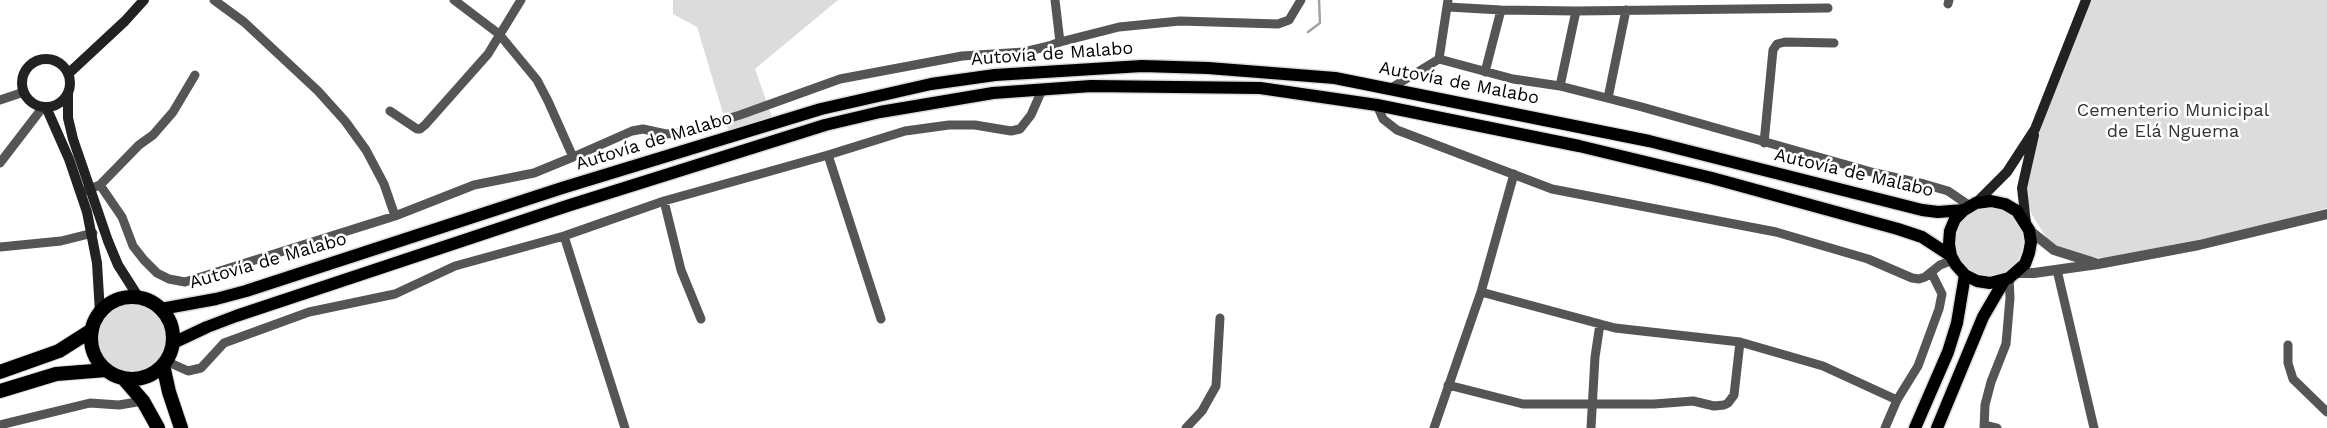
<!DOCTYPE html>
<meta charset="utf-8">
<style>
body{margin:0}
canvas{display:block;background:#fff}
</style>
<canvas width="2327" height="428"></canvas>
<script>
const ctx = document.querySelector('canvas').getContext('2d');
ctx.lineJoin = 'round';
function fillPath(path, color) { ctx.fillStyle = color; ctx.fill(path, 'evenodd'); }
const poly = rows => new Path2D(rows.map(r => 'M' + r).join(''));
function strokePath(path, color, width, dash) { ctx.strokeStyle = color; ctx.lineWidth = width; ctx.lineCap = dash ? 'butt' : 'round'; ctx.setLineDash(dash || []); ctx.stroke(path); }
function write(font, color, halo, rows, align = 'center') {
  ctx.font = font + ' "Work Sans",sans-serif'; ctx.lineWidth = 5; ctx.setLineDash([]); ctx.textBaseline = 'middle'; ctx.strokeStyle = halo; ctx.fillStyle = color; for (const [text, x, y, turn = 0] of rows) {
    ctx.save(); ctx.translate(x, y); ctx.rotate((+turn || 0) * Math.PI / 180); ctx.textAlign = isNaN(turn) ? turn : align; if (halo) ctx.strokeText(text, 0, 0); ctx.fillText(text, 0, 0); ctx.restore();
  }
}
const green = poly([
 [673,0,838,0,755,69,776,128,731,140,697,27,673,14],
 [2091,0,2327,0,2327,208,2247,230,2105,258,2088,257,2060,248,2048,240,2032,215,2026,200,2025,184,2032,149],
 '1955 242a34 34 0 1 1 68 0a34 34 0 1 1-68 0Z',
 '96 337a36 36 0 1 1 72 0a36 36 0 1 1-72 0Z'
]);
const stream = poly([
 [1308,32,1320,23,1319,0]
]);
const minor = poly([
 [214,0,244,22,318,91,345,121,366,150,384,184,395,216],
 [1448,0,1439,59,1513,79,1560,86,1642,107,1875,173,1924,184,1948,191,1970,206],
 [1948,4,1949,0],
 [1448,7,1501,10,1576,11,1828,8],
 [1060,42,1119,27,1180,21,1278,24,1289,20,1301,0],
 [1485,72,1501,10],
 [1560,86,1576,11],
 [1391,88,1439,59],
 [1608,98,1626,10],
 [0,100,24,92],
 [1377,105,1383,119,1397,130,1552,189,1776,232,1868,259,1912,278,1919,279,1925,277,1940,265,1953,260],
 [390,111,417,129,420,129,425,125,488,54,521,0],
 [1764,143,1773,50,1777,44,1785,42,1834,43],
 [828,155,881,319],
 [573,157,632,131,643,129,666,134,684,132,740,115,840,79,962,56,1024,52,1049,46,1060,42,1055,0],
 [0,163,43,107],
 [100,185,139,145,153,135,173,112,195,75],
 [84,191,100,185,122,217,133,246,144,260,157,273,169,279,185,282,395,216,474,185,534,173,573,157,548,101,537,80,499,34,454,0],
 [664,201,681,270,701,319],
 [564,236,625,428],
 [0,247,61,241,93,233],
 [2057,270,2094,428],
 [1481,292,1615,328,1740,342,1823,366,1897,400,1918,366,1939,309,1942,294,1931,272],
 [2288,345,2288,363,2293,379,2327,412],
 [166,361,188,371,201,368,224,343,309,312,395,294,455,266,564,236,664,201,828,155,905,131,949,125,975,125,1011,131,1020,129,1031,115,1042,90],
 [1448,385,1523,404,1654,404,1693,401,1714,406,1724,405,1728,403,1734,395,1740,342],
 [0,425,90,403,119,405,143,401],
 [1985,425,1997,428],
 [1186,428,1202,411,1216,386,1220,318],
 [1434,428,1481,292,1514,174],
 [1591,428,1595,357,1600,324],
 [1885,428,1897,400],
 [1984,428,1985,405,1991,382,2006,344,2010,298,2009,278]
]);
const tertiary = poly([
 [2029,230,2054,250,2095,263],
 [2017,273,2034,273,2098,264,2199,245,2327,214]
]);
const secondary = poly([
 '22 83a24 24 0 1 1 48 0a24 24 0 1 1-48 0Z',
 [68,74,125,21,144,0],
 [68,93,68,118,73,139,108,241,118,265,139,298],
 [46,107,69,159,87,212,97,263,100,313],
 [1976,203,2007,172,2035,129,2086,0],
 [2026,223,2022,188,2034,135]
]);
const primary = poly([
 [161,309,216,299,246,291,562,188,821,109,931,84,995,75,1142,66,1208,68,1335,78,1649,141,1922,210,1938,212,1964,210],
 [173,343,207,327,236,316,567,206,825,125,880,112,993,93,1091,86,1260,88,1377,105,1579,146,1712,178,1898,229,1922,237,1951,256,1956,265,1965,275,1977,281,1990,283,2009,278,2025,264,2029,253,2031,242,2029,230,2017,211,2005,204,1991,201,1976,203,1964,210,1955,219,1950,231,1949,244,1951,256],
 [1915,428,1948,352,1957,323,1965,275],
 [1937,428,1983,317,2004,281]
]);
const trunk = poly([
 '91 338a41 41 0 1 1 82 0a41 41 0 1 1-82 0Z',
 [163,365,169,392,181,428],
 [0,372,59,351,92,330],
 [123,378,143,401,158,428],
 [0,391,56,374,106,370]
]);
const streetNames = [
 ["Autovía de Malabo",1052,54,-4],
 ["Autovía de Malabo",1459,83,11],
 ["Autovía de Malabo",654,141,-17],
 ["Autovía de Malabo",1854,173,13],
 ["Autovía de Malabo",268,261,-16]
];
const parkNames = [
 ["Cementerio Municipal",2173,111],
 ["de Elá Nguema",2173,132]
];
fillPath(green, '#dcdcdc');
strokePath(stream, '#a3a3a3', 2.5);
strokePath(primary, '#dbdbdb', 15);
strokePath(trunk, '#dbdbdb', 16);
strokePath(minor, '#555', 9);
strokePath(tertiary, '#555', 10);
strokePath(secondary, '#222', 10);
strokePath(primary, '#000', 12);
strokePath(trunk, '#000', 14);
write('18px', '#000', '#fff', streetNames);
write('18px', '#333', '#fff', parkNames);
</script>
